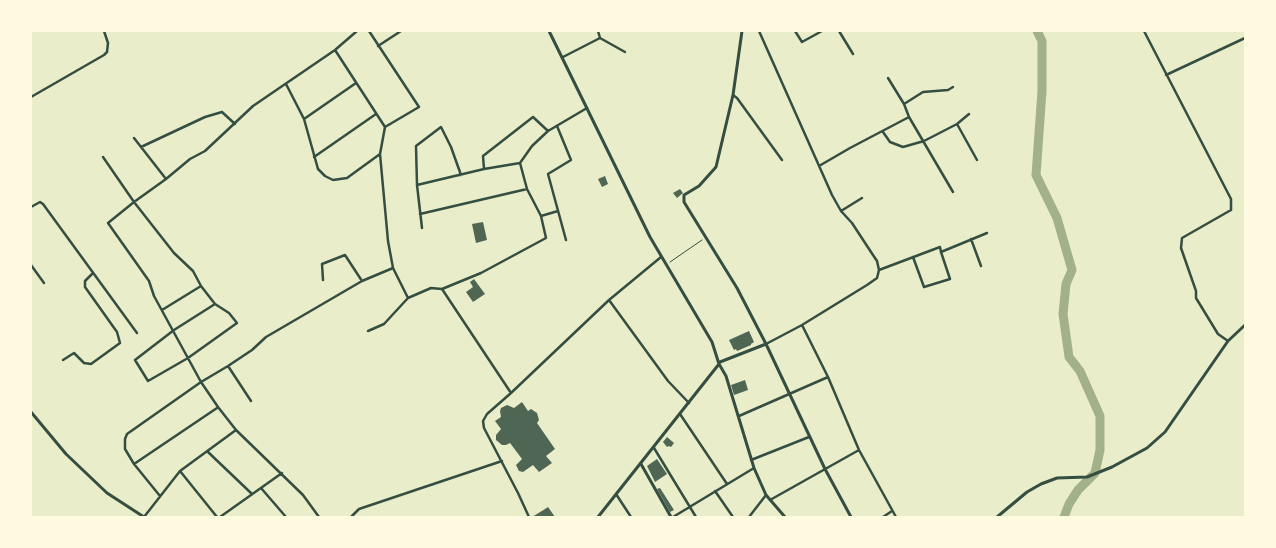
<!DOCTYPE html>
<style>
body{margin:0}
#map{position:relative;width:1276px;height:548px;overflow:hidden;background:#e9edc9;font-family:Rubik,sans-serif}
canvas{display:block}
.frame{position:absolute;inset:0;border:32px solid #fefae0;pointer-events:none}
</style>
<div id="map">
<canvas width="1276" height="548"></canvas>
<div class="frame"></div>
</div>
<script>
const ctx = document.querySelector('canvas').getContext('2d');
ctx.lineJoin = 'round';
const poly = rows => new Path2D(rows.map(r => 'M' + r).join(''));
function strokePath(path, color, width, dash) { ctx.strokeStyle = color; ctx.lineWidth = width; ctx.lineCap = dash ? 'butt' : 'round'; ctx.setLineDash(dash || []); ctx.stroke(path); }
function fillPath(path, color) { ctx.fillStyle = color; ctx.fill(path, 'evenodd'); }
const river = poly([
 [1037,31,1042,41,1042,91,1036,175,1057,218,1072,270,1066,284,1063,314,1069,357,1080,371,1100,416,1100,450,1095,473,1078,490,1069,504,1064,517]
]);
const building = poly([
 [605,176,608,184,602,187,598,179],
 [680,189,683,193,677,198,673,193],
 [483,222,487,240,476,243,472,224],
 [474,279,485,294,473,302,466,292,473,287,470,282],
 [749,331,754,342,751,344,751,345,737,351,736,349,734,350,729,340],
 [745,380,748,390,734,395,731,385],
 [522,402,528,411,531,409,537,413,539,420,537,423,555,449,546,456,552,463,539,472,533,465,523,472,519,471,516,465,522,459,510,443,506,445,502,445,496,440,496,435,501,429,495,421,501,417,500,411,501,408,507,405,514,408],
 [667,437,674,443,671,447,669,446,667,447,663,442],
 [657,459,667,474,655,482,647,466],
 [660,488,674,510,670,512,657,489],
 [548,507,555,517,532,517,545,509]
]);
const path = poly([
 [670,262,702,240]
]);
const minor = poly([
 [369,31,419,107,385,127],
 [598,31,600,38],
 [759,31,832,195,841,211,852,223,871,252,877,261,879,270,877,278,867,285,802,325,766,344],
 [795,31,802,42,822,31],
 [839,31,853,54],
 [1144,31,1231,199,1231,210,1182,238,1181,248,1196,291,1196,298,1218,334,1228,341],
 [378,46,401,31],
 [335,50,385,127,380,154,388,241,393,268,408,298],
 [563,57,600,38,625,52],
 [1166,75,1245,38],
 [888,78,904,104,909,117,953,192],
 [286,84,304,119,318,169,325,176,333,180,347,178,380,154],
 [733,95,737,98,782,160],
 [31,97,104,55,107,52,108,43,104,31],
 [904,104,923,92,948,90,953,87],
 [304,119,356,83],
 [957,124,977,160],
 [557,126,571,160,548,174,566,240],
 [883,132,890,142,903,147,924,141,957,124,969,114],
 [134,138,166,179],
 [141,147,205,117,222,112,235,124],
 [103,157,134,202,174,253,193,271,201,286,215,304,229,313,237,323,188,358,148,381,135,360,174,330,215,304],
 [314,157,376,114],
 [819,166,850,148,909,117],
 [484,169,483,156,533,117,548,131],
 [417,185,484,169,520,163,532,146,548,131,587,108],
 [31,207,40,202,43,204,137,333],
 [841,211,862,198],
 [420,214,527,189],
 [541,216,558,211],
 [422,228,417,185,416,146,441,127,451,147,461,175],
 [971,239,981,266],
 [913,257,924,287,950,279,941,252],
 [31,265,44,283],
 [879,270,940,247,941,252,987,233],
 [323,280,322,264,345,255,362,281],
 [442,289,511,393],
 [609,300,668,381,689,403],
 [162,310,201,286],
 [802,325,828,377,859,450,896,517],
 [368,331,384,324,408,298,431,288,442,289,481,273,546,238,541,216,527,189,520,163],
 [63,360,74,353,84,363,91,364,120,343,117,332,85,287,85,281,93,273],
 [228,366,251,401],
 [680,414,727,484],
 [739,416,828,377],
 [654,448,696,517],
 [208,452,252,494],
 [751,460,809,437],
 [134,464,217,408],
 [180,471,217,517],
 [261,488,286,517],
 [715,491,733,517],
 [616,494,631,517],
 [160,496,134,464,125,449,125,439,127,434,201,382,228,366,252,350,266,337,362,281,393,268],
 [770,500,859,450],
 [144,517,180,471,236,430],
 [220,517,282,473],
 [319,517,303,495,236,430,218,407,201,382,154,296,149,281,108,223,134,202,166,179,190,159,205,151,253,106,335,50,357,31],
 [351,517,359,509,502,461],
 [529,517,518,493,484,428,483,421,487,414,511,393,609,300,661,257],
 [673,517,754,468],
 [749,517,766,495],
 [883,517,892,511]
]);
const tertiary = poly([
 [742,31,733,95,716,167,699,186,684,195,684,202,737,288,766,344,825,469,851,517],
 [720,362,766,344],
 [31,412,66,454,107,493,144,517],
 [641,464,671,517],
 [997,517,1027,492,1041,484,1057,478,1087,477,1112,467,1147,448,1165,432,1228,341,1245,325]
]);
const secondary = poly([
 [549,31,650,237,712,342,719,364,726,376,754,468,766,495,785,517],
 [598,517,719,364]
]);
strokePath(river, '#a3b18a', 9);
fillPath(building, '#4f6655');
strokePath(path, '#344e41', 1);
strokePath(minor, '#344e41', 2.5);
strokePath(tertiary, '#344e41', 3);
strokePath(secondary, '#344e41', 3);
</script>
